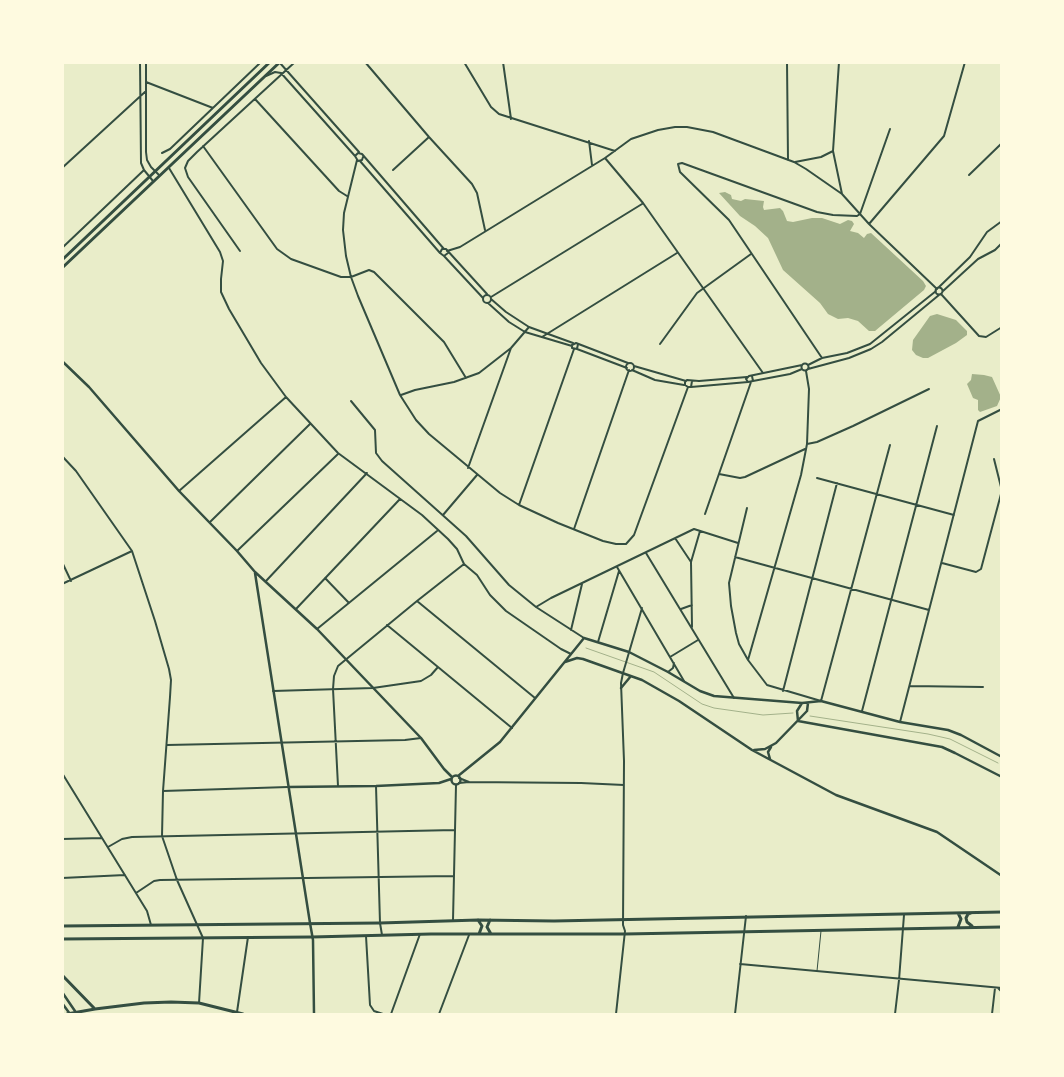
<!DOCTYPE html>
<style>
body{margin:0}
#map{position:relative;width:1064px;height:1077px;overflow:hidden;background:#e9edc9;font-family:"Noto Sans",sans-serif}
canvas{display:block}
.frame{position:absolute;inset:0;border:64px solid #fefae0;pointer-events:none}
</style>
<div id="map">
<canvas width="1064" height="1077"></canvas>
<div class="frame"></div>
</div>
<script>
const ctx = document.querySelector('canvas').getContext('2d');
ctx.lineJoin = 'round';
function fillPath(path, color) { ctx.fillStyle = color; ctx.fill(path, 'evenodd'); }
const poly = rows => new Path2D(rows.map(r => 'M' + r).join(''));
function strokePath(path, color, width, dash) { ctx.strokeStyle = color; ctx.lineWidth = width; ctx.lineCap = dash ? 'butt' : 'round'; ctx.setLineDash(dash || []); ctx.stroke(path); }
const water = poly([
 [725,192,731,195,732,199,741,201,745,199,764,201,763,207,764,210,780,208,783,211,787,221,793,222,812,218,822,218,840,224,848,220,852,221,854,224,850,231,858,233,864,238,867,234,871,233,923,281,926,286,924,290,875,331,869,331,858,321,848,318,838,319,828,314,820,303,783,270,768,238,755,226,740,216,719,193],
 [937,314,956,320,967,331,967,335,956,343,928,358,923,358,916,355,912,350,913,340,930,316],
 [972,374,984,375,992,377,1001,397,997,406,980,412,978,410,978,400,973,398,967,384,971,380]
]);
const stream = poly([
 [586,648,654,672,702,704,714,708,763,715,793,713],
 [810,716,928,734,950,739,998,763]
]);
const service = poly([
 [817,971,821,931]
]);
const minor = poly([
 [140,62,141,163,144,170,153,181],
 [146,62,146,152,147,160,151,167,159,175],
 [365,62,429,137,472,184,477,193,485,230],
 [464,62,491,107,499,114,615,151],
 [503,62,511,119],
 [787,62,788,160],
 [839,62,833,151,842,194],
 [280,63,359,152],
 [266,76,275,72,281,73,355,156],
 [146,82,213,108],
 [255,99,339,191,347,196],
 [589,141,592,165],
 [203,146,277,249,291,259,341,277,351,277,369,270,374,272,444,342,466,378],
 [162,153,170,149,261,62],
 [363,157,362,160,358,161,355,156,358,153,362,154,444,249],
 [605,158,643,203,763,373],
 [357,160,344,213,343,230,346,256,351,277,358,296,400,395,416,420,429,434,500,493,519,505,558,523,603,541,616,544,626,544,634,535,688,387],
 [360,161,440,253],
 [795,162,821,157,833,151],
 [62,168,146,91],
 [169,168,220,252,223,261,221,279,221,292,229,309,261,363,286,397,338,453,422,515,448,539,457,549,464,564,477,575,490,595,506,611,561,649,571,654],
 [393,170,429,137],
 [969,175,1002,143],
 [869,224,944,136,965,62],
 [62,248,144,170],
 [240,251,188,177,185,168,188,161,197,152,295,62],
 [447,251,460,247,605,158,631,139,658,130,675,127,687,127,713,132,794,162,806,169,842,194,869,224,937,289],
 [448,253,444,256,440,253,442,249,446,249,487,294],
 [444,256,483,298],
 '935.5 291a3.5 3.5 0 1 1 7 0a3.5 3.5 0 1 1-7 0Z',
 [938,288,970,257,987,232,1002,221],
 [943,291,978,259,995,250,1002,243],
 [941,294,979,336,986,337,1002,327],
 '483 299a4 4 0 1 1 8 0a4 4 0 1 1-8 0Z',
 [491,297,642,204],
 [491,299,506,312,529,327,573,343],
 [488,303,509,322,525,332,572,346],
 [542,337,677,253],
 [578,344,577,349,572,348,572,345,576,343,628,363],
 [660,344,697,293,751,254],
 [577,349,627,368],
 [822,358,729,220,680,172,678,164,682,163,817,212,833,215,857,216,860,214,890,129],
 '626 367a4 4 0 1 1 8 0a4 4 0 1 1-8 0Z',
 '801.5 367a3.5 3.5 0 1 1 7 0a3.5 3.5 0 1 1-7 0Z',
 [808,365,822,358,847,353,870,344,936,291],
 [634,366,686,381],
 [808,369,849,358,871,349,882,342,939,295],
 [632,370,655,380,684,385],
 [752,376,753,381,748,382,746,379,749,376,802,365],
 [692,381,691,387,688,387,685,385,685,382,687,380,699,381,747,377],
 [753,381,790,374,802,369],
 [691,387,748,382],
 [401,395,415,390,454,382,479,373,511,348,529,327],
 [351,401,375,430,376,453,382,461,466,536,509,585,536,607,584,638],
 [807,444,817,442,853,426,929,389],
 [62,456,76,471,132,551,155,621,169,669,171,680,170,697,163,791,162,836,177,880,203,938,199,1003],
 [468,468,511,348],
 [719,474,740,478,745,477,805,449],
 [817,478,954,515],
 [179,491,286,397],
 [519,505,574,349],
 [747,508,729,583,731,606,736,633,739,644,748,660,767,685,821,701,890,445],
 [705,514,751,382],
 [443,515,477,475],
 [210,522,310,424],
 [574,529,629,370],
 [675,538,691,562],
 [237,551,338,454],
 [646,553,734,698],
 [735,557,929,610],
 [62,562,71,581],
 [942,563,976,572,981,569,1001,494,1001,487,994,459],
 [617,567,684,681],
 [325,578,349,603],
 [266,581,367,473],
 [62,584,132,551],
 [417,601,535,698],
 [536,607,551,598,694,529,738,543],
 [296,609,400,499],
 [681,609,692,605],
 [387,625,512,728],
 [692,627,691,562,700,531],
 [317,629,437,531],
 [571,630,582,584],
 [598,642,619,571],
 [670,657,698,640],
 [748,660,801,475,807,444,809,389,806,371],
 [668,672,673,668,674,663],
 [910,686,983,687],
 [273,691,373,688,421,681,431,675,438,667],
 [783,691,837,483],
 [862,711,937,426],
 [900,722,978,421,1002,409],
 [167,745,405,740,421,738],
 [62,773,147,911,151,925],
 [459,778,469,782],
 [459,783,469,782,581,783,624,785],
 [338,786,333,689,334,676,338,666,417,601,464,564],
 [376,786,380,923,382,935],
 [163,791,288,787],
 [62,839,102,838],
 [108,847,122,839,132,837,455,830],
 [62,878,125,875],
 [136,893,154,881,160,880,454,876],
 [453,920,456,785],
 [366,936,370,1005,374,1011,383,1014],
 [740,964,1002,988],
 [998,988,1002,992],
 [237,1012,248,937],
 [391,1014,420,934],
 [439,1014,469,935],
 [616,1014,625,931,623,925,624,761,621,683,623,673,642,608],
 [735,1014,746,916],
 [895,1014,899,980,904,915],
 [992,1014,995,988]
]);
const tertiary = poly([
 [62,361,89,387,179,491,237,551,255,572,317,629,421,738,444,769,452,777],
 [255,573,310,923,313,940,314,1014],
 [565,662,577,658,583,659,642,680,679,701,752,750,836,795,937,832,1002,876],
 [621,688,631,676],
 [802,703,797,711,798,721,942,747,955,753,1002,777],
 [754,750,765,749,776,743,807,711,808,703],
 [770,759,768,752,771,747],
 '451.5 780a4.5 4.5 0 1 1 9 0a4.5 4.5 0 1 1-9 0Z',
 [458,776,500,742,584,638,629,652,668,672,700,691,714,696,802,703,821,701,900,722,948,730,961,735,1002,757],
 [288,787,376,786,439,783,451,779],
 [62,992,77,1014],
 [62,1003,70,1014]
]);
const primary = poly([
 [62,260,270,62],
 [62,268,280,62],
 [971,913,968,914,966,918,967,922,972,926],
 [478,920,482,926,479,934],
 [490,920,487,927,491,934],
 [62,926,380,923,478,920,554,921,1002,912],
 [958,927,961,919,958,913],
 [62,939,312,937,431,934,625,934,1002,927],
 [62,975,94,1008],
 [67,1014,95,1009,144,1003,171,1002,199,1003,243,1014]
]);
fillPath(water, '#a3b18a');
strokePath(stream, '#a3b18a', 1);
strokePath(service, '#344e41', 1);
strokePath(minor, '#344e41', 2);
strokePath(tertiary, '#344e41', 2.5);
strokePath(primary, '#344e41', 3);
</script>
